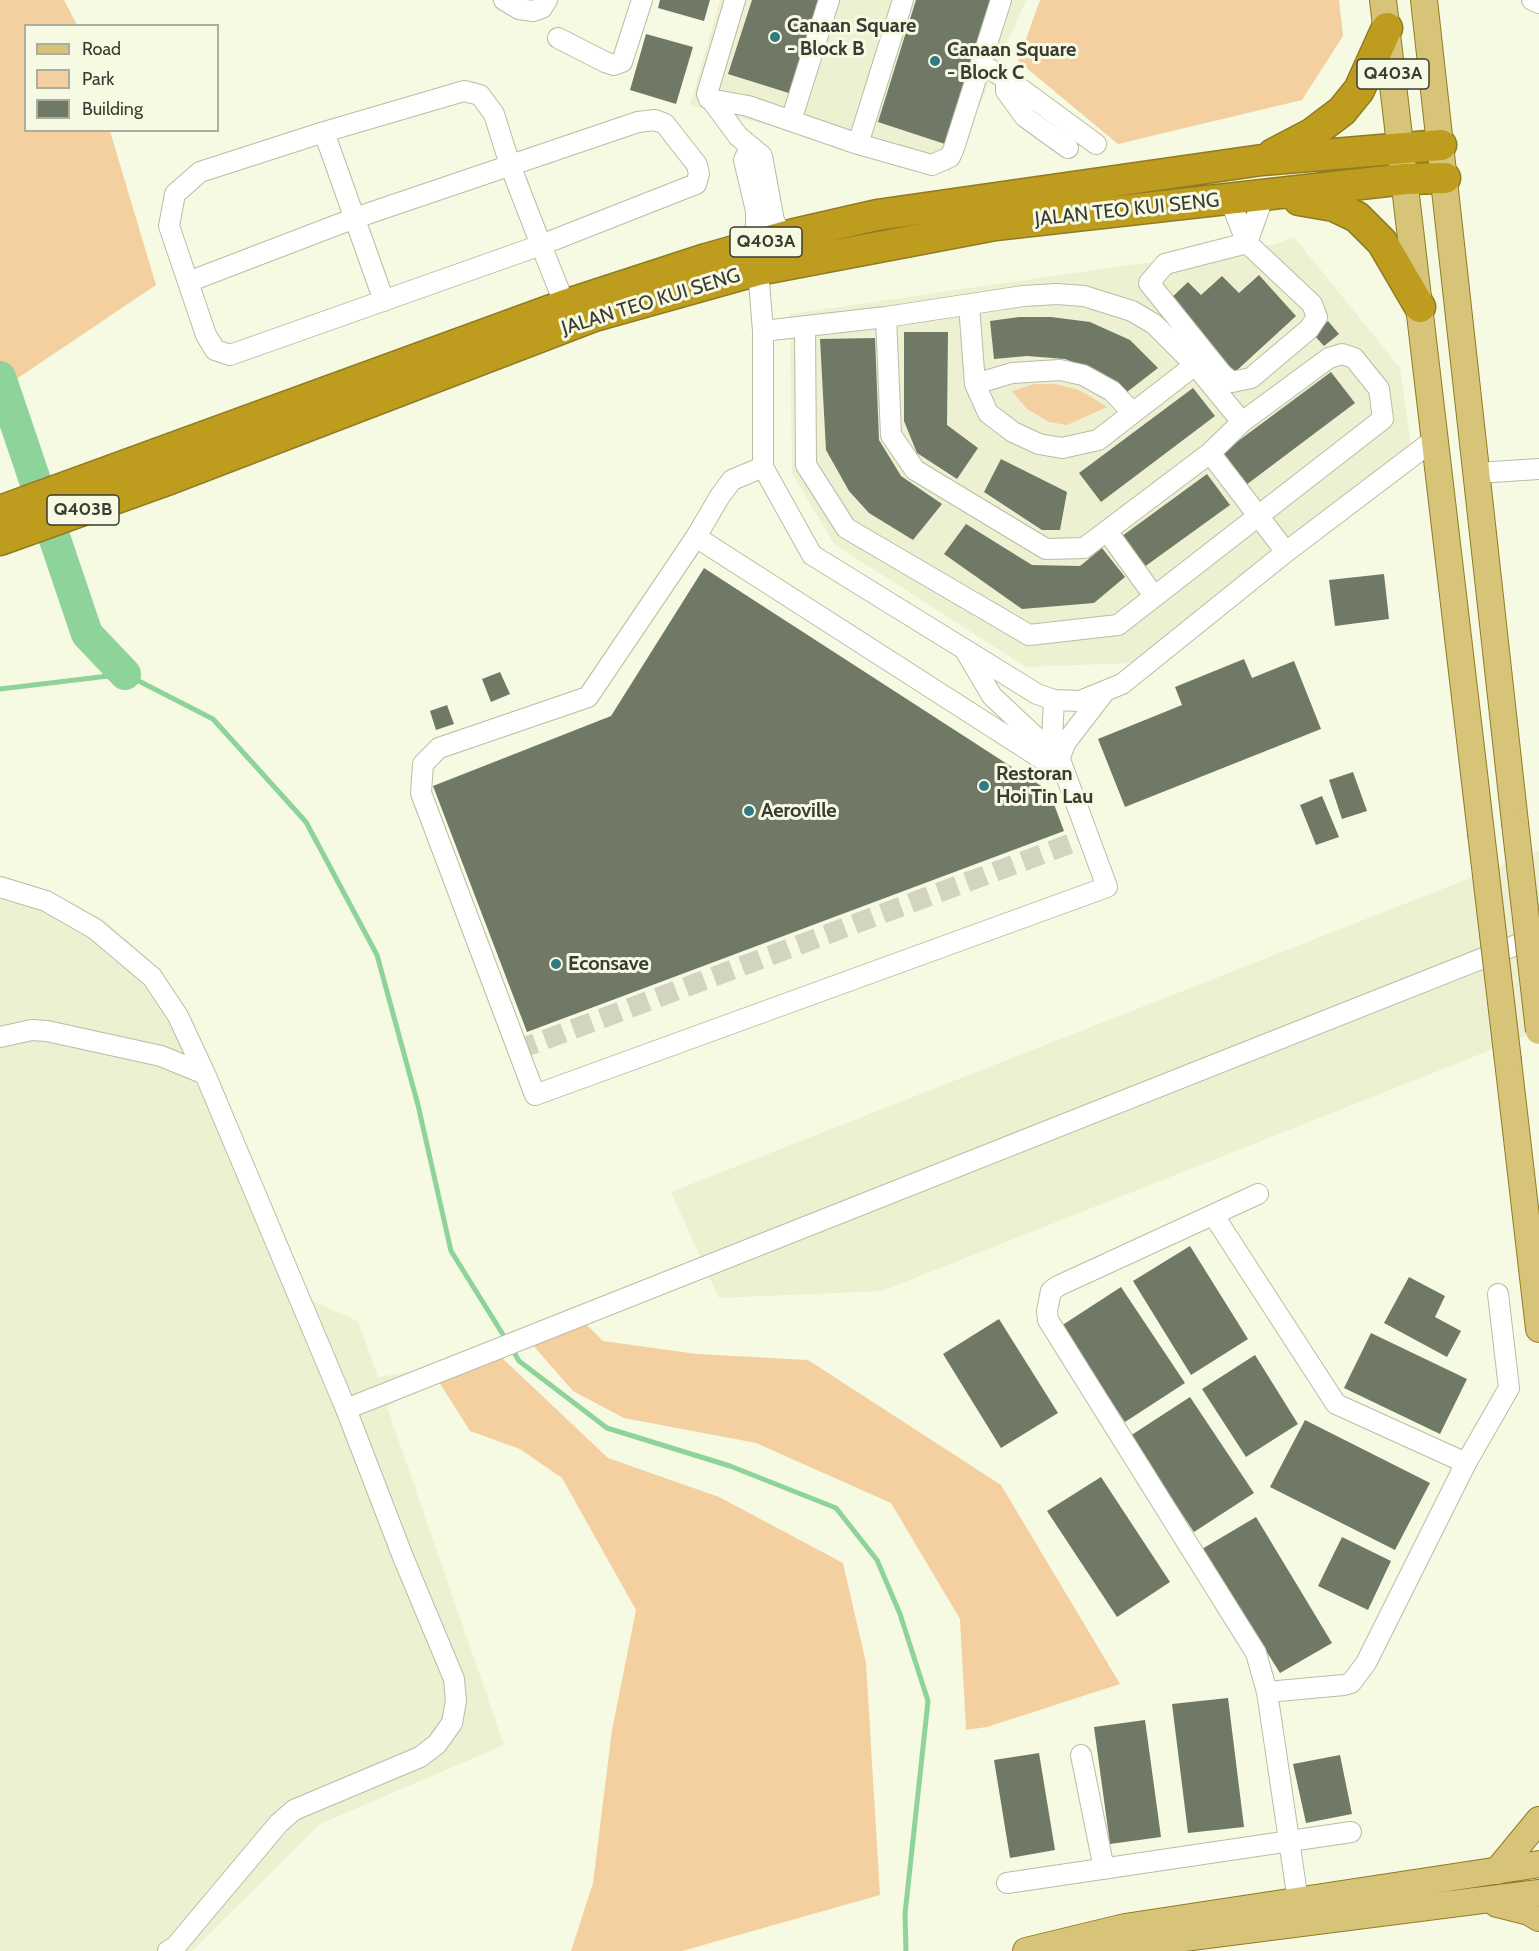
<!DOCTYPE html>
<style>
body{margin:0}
#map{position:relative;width:1539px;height:1951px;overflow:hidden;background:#f7fae2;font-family:Cabin,sans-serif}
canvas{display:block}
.legend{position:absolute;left:24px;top:24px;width:195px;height:108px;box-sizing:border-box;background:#f7fae2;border:2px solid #abae9c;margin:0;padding:8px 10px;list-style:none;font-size:18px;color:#3a3b32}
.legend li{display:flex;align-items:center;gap:12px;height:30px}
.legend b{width:30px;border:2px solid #abae9c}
</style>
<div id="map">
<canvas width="1539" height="1951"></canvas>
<ul class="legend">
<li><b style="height:8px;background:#d8c478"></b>Road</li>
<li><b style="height:16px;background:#f4cfa0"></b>Park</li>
<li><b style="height:16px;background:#6f7966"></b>Building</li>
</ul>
</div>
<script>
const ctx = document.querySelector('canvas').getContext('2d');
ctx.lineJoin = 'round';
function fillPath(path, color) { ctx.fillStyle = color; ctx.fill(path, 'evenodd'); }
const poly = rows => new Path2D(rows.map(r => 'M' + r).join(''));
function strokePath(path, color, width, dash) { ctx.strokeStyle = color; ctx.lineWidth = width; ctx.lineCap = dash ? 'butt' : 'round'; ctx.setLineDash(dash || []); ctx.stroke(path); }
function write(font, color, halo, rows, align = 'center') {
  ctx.font = font + ' Cabin,sans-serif'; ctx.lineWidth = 6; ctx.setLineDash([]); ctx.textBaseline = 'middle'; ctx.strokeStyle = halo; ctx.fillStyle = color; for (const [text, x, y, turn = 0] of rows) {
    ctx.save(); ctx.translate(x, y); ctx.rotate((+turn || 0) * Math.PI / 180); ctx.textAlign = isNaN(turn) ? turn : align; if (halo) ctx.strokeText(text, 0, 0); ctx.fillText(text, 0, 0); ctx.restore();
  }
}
const built = poly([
 [720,0,1026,0,950,172,690,105],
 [1294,237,1400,368,1411,445,1131,663,1026,667,834,544,792,473,790,314,1276,244],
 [1539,851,1539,1031,882,1291,719,1298,708,1275,437,1379,387,1407,504,1745,320,1824,192,1951,0,1951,0,875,50,891,103,919,161,970,215,1070,312,1301,358,1321,378,1377,429,1369,702,1261,671,1192]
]);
const green = poly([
 [0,0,64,0,77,25,26,26,26,130,110,131,156,285,0,390],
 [1040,0,1339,0,1343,36,1302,100,1118,144,1018,61],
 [1034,384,1055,384,1079,390,1107,407,1067,425,1049,422,1027,409,1012,391],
 [584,1322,603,1341,697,1354,808,1360,1001,1485,1120,1684,987,1727,966,1730,960,1619,891,1503,756,1443,624,1418,573,1391,531,1343],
 [499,1355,608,1458,719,1497,843,1563,866,1663,880,1895,682,1951,571,1951,593,1883,612,1730,636,1610,562,1478,520,1449,470,1431,437,1379]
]);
const stream = poly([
 [0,689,125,674,213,719,306,822,377,955,418,1105,451,1251,507,1341],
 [512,1349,519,1361,607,1428,730,1466,836,1508,877,1560,900,1614,928,1701,905,1914,906,1951]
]);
const river = poly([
 [0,377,87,634,125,674]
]);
const building = poly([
 [660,0,710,0,704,21,658,8],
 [752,0,822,0,792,94,728,74],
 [916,0,991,0,948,145,878,122],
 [646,34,693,47,676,104,630,90],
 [1259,275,1296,316,1235,372,1168,301,1188,282,1201,295,1222,276,1239,293],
 [1019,317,1051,317,1090,322,1130,340,1158,368,1127,392,1097,371,1065,359,1027,356,994,359,990,321],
 [1328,321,1339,334,1324,346,1313,334],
 [904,332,948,332,947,425,978,448,957,479,917,453,904,421],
 [875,338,879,440,901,476,942,504,913,540,869,513,849,491,826,450,820,339],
 [1331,372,1355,403,1242,488,1218,456],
 [1193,388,1215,416,1101,502,1079,473],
 [1001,459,1067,492,1060,530,1042,530,984,492],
 [1207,474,1230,505,1140,570,1118,539],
 [966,524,1032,565,1080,566,1102,548,1125,577,1094,603,1022,609,944,554],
 [704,568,1049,791,1064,831,527,1032,433,786,611,716],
 [1384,574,1389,619,1335,626,1329,580],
 [1244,659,1252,678,1294,661,1321,729,1125,807,1098,739,1182,705,1175,687],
 [500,672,510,694,491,702,482,679],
 [447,705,454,724,436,730,430,711],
 [1353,772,1367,811,1342,819,1329,780],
 [1322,796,1339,837,1316,845,1300,805],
 [1190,1246,1248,1339,1191,1375,1133,1281],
 [1409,1277,1445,1296,1435,1317,1461,1331,1447,1357,1384,1323],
 [1121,1287,1185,1383,1125,1422,1061,1326],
 [999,1319,1058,1413,1001,1448,943,1354],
 [1371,1333,1467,1379,1440,1434,1344,1388],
 [1255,1355,1298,1424,1246,1457,1202,1389],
 [1190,1397,1254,1493,1194,1532,1130,1436],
 [1305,1420,1430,1483,1395,1550,1270,1487],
 [1101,1477,1170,1582,1117,1617,1047,1511],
 [1256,1517,1332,1643,1280,1673,1202,1549],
 [1342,1537,1391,1561,1368,1610,1318,1586],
 [1228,1698,1244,1827,1188,1833,1172,1704],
 [1145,1720,1161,1837,1110,1844,1094,1727],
 [1039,1753,1055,1850,1010,1858,994,1760],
 [1340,1755,1352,1814,1306,1823,1293,1764]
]);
const minorTunnel = poly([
 [517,1050,1088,837]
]);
const minor = poly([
 [504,0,519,9,533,11,542,8,547,0],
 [735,0,707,94,738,136,762,156,774,221,780,231,794,234],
 [1532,0,1539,3],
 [558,38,605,62,614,65,622,62,642,0],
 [981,64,1013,83,1096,144],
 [1006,79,1006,91,1025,117,1068,148],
 [464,91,480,95,494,114,510,165,541,245,230,355,215,350,206,335,169,226,175,194,200,172,324,132,464,91],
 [709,99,748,106,858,144,932,165,950,157,954,148,1001,0],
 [791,121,829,0],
 [324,132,384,301],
 [858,144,903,0],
 [1229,198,1247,243,1312,304,1317,317,1309,329,1251,378,1232,382,1222,374,1149,283,1165,264,1247,243],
 [1247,243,1264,195],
 [740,248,756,229,756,211,744,160,750,148],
 [758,270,763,331,763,467,812,555,1037,694,1054,700,1080,701,1122,684,1286,552,1435,439],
 [188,282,355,218,638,122,655,120,665,124,697,165,699,174,696,184,541,245,565,305],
 [969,305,975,384,988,413,1013,432,1039,444,1062,448,1098,440,1195,365],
 [805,326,806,465,846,528,1029,635,1118,625,1383,419,1379,389,1354,358,1342,354,1329,358,1242,422,1210,453,1084,548,1046,549,915,470,891,435,886,317],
 [763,331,886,317,1023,296,1057,294,1084,296,1132,311,1154,324,1195,365,1242,422],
 [975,384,1012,373,1060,370,1083,375,1112,391,1133,413],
 [1210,453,1286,552],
 [763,467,732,480,720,496,696,537,588,697,439,748,423,764,421,793,535,1095,1107,887,1052,738,1054,700],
 [1477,473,1539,469],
 [1107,531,1154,596],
 [696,537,1064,773],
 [966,652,992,696,1058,758],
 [1059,759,1066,742,1103,694],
 [0,887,46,901,95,929,152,977,178,1016,205,1074,346,1409,403,1557,454,1679,456,1701,452,1723,437,1744,420,1757,294,1810,279,1823,175,1947,168,1951],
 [0,1037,32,1030,47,1031,161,1056,205,1074],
 [1258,1194,1058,1286,1051,1291,1047,1311,1048,1320,1256,1653,1267,1692,1298,1901,1309,1906],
 [1214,1216,1336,1404,1466,1463],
 [346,1409,1539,936],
 [1267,1692,1344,1685,1351,1683,1366,1663,1466,1463,1509,1388,1498,1294],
 [1081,1755,1104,1869],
 [1007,1883,1351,1832]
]);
const major = poly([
 [1383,0,1481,833],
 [1424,0,1515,823],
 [1508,1061,1539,1329],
 [1497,1871,1539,1820],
 [1497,1904,1529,1912,1539,1918],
 [1090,1950,1539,1893],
 [1026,1951,1125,1927,1539,1864]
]);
const highway = poly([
 [1273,154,1313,133,1342,111,1359,90,1387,28],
 [1299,200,1334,206,1357,217,1382,242,1420,307],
 [0,511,565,305,706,259,794,234,877,215,1262,160,1441,145],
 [0,540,167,480,594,316,758,270,995,225,1405,179,1445,178]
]);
const majorBridge = poly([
 [1515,823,1539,1031],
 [1481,833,1508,1061]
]);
const markers = [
 [775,37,6,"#327a82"],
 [935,61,6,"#327a82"],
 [984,786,6,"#327a82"],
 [749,811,6,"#327a82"],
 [556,964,6,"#327a82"]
];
const shields = [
 [1393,74,72],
 [766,242,72],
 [83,510,72]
];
const shieldNames = [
 ["Q403A",1393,74],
 ["Q403A",766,242],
 ["Q403B",83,510]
];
const poiNames = [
 ["Canaan Square",787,26],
 ["- Block B",787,49],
 ["Canaan Square",947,50],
 ["- Block C",947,73],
 ["Restoran",996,774],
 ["Hoi Tin Lau",996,797],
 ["Aeroville",761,811],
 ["Econsave",568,964]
];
const streetNames = [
 ["JALAN TEO KUI SENG",1127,210,-6],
 ["JALAN TEO KUI SENG",651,302,-17]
];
fillPath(built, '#edf0d1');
fillPath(green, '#f4cfa0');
strokePath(stream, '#8ed39a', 5);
strokePath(river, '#8ed39a', 32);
fillPath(building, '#6f7966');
strokePath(minorTunnel, '#d1d4bf', 20, [20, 10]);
strokePath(minor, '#babca5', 22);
strokePath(major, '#907b25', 28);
strokePath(highway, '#907b25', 33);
strokePath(minor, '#fff', 20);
strokePath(major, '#d8c478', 26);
strokePath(highway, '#be9d1e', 30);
strokePath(majorBridge, '#907b25', 28, []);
strokePath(majorBridge, '#d8c478', 26);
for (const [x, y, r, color] of markers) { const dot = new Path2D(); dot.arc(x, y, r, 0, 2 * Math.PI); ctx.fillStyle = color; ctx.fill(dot); strokePath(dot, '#f7fae2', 2); }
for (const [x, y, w] of shields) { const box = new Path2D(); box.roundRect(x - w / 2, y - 15, w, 30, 4.5); ctx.fillStyle = '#f7fae2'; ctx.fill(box); strokePath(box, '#3a3b32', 1.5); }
write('bold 18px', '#3a3b32', null, shieldNames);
write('bold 20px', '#3a3b32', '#f7fae2', poiNames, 'left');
write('20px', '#3a3b32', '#f7fae2', streetNames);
</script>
